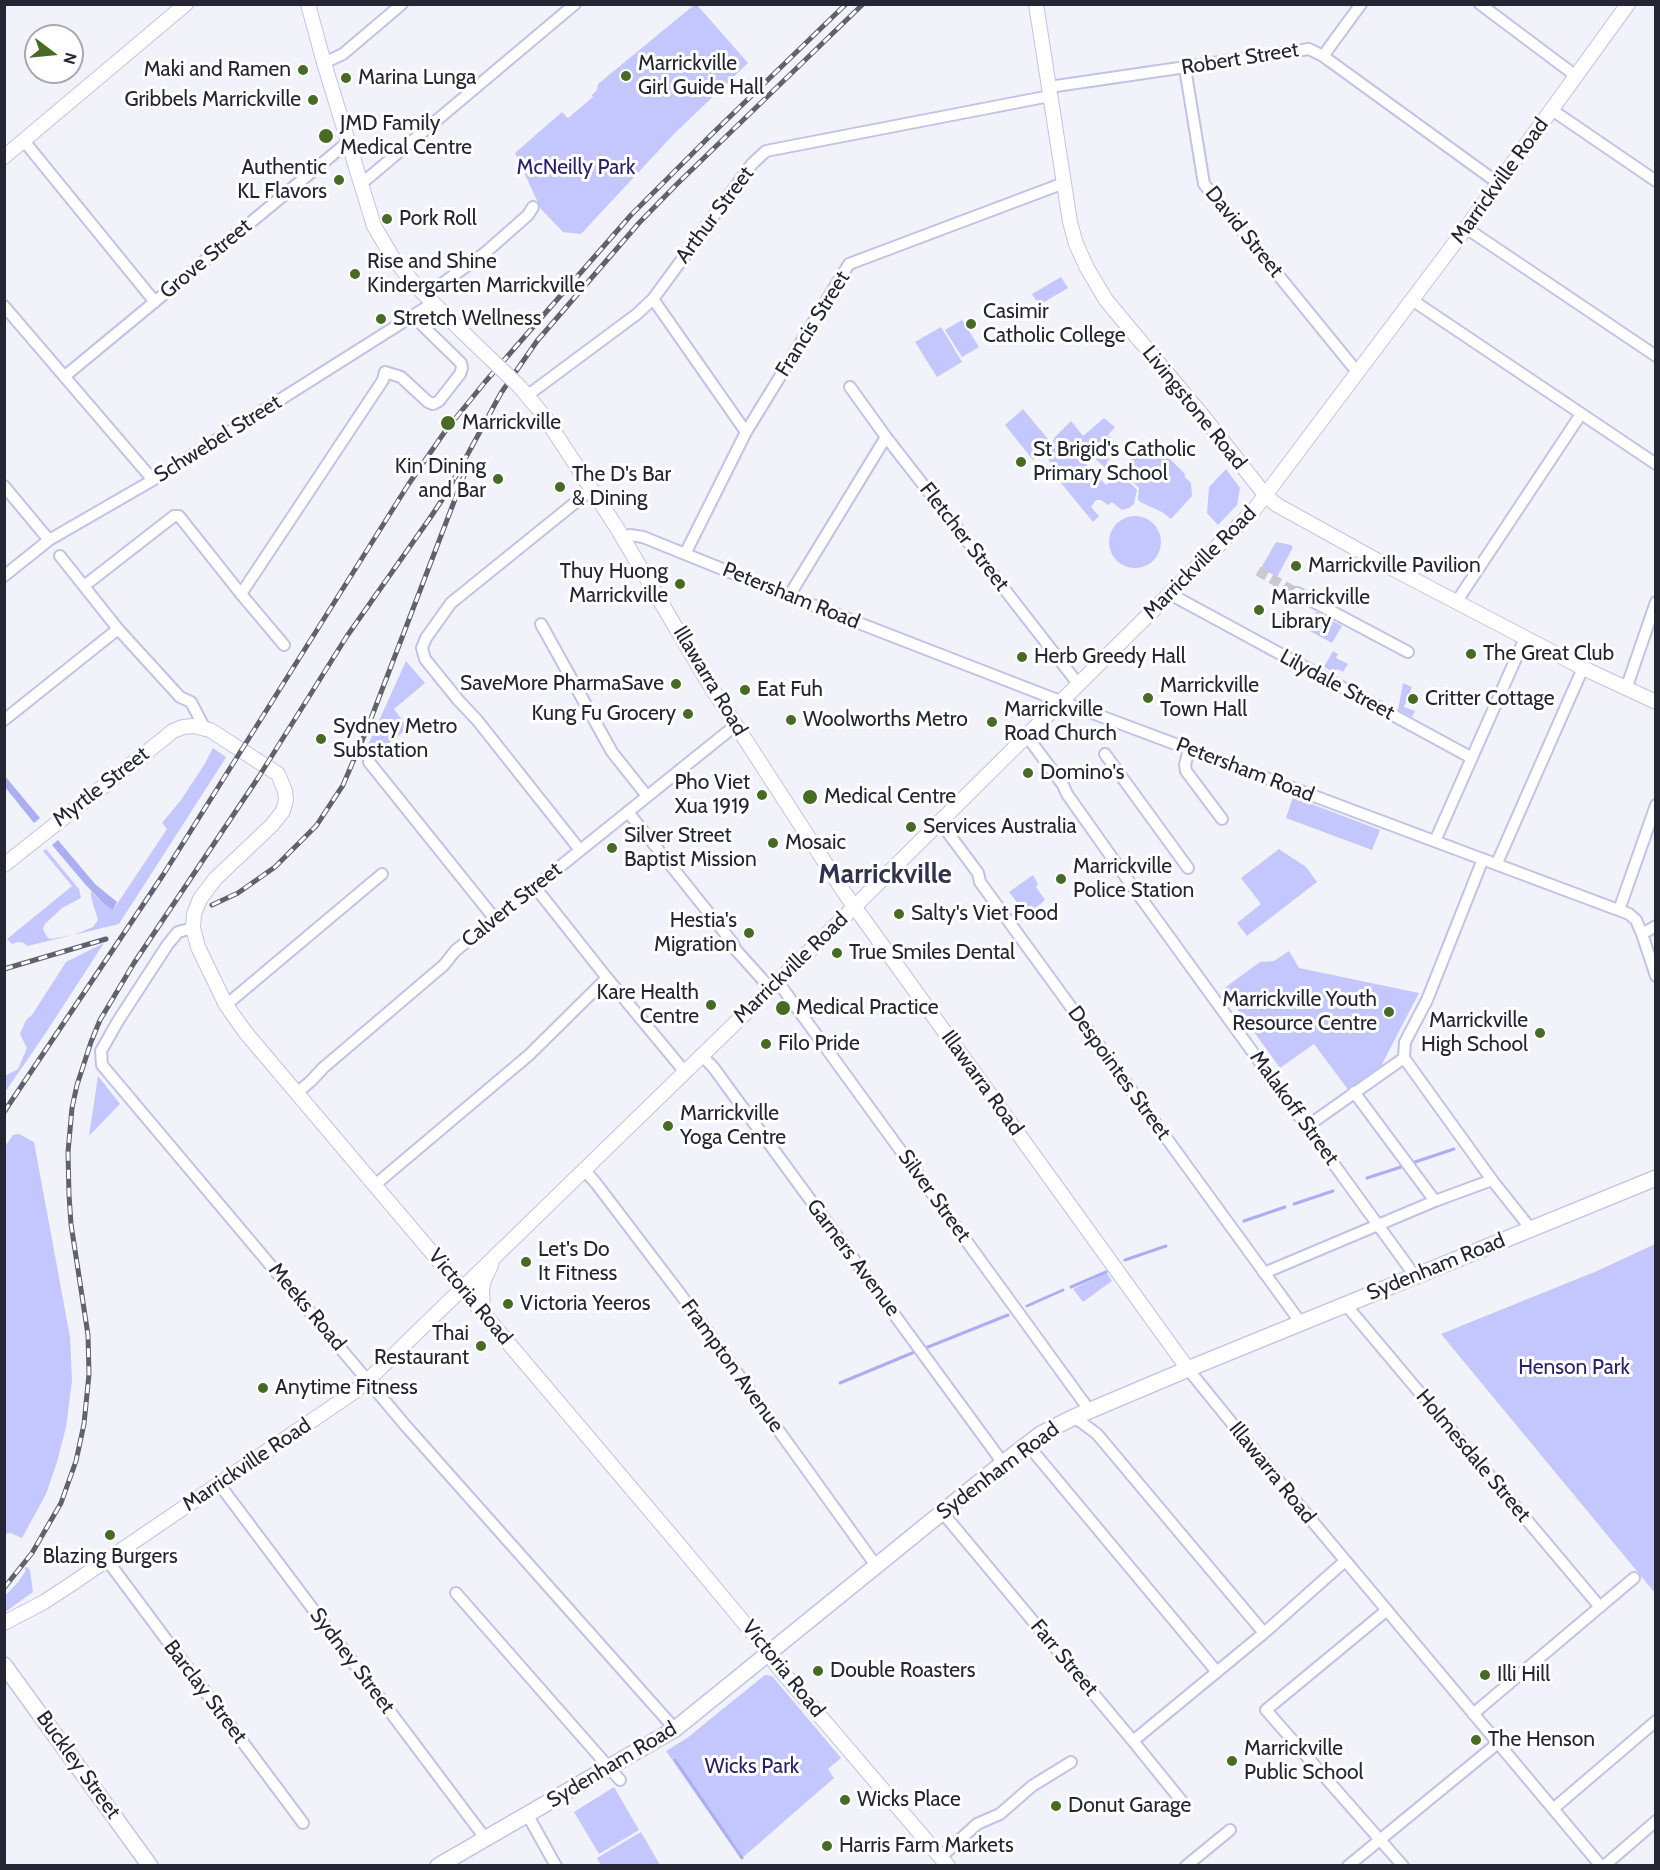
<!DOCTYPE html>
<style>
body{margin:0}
#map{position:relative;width:1660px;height:1870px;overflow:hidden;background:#f2f2fa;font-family:Cabin,sans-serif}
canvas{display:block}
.frame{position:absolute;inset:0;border:6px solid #252633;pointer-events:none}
.north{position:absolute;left:24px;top:24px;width:60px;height:60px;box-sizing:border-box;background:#fff;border:2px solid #a8a8ad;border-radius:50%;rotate:106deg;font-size:16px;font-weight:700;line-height:24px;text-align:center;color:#252633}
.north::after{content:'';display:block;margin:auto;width:21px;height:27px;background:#476b24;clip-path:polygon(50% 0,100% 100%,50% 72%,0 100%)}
</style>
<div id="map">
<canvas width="1660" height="1870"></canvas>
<div class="frame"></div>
<div class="north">N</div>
</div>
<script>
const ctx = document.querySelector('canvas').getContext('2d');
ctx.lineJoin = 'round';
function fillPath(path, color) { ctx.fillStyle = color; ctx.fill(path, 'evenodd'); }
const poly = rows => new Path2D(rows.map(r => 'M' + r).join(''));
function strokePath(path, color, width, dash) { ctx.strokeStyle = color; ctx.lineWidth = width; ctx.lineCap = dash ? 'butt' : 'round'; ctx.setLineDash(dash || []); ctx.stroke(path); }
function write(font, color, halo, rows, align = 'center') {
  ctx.font = font + ' Cabin,sans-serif'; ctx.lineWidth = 6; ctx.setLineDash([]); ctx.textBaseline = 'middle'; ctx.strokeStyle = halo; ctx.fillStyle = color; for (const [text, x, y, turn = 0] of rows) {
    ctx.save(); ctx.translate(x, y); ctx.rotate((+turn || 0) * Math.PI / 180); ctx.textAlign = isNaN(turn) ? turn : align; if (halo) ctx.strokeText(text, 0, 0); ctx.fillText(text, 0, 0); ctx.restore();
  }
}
const green = poly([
 [694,5,697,5,705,14,748,63,674,134,581,234,563,232,541,209,515,153,562,112,568,118,593,97,592,95,597,90,598,84],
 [1061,277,1068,288,1039,305,1032,294],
 [962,320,979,347,962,357,945,330],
 [941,327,962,362,937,377,915,342],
 [1023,409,1052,444,1055,437,1071,421,1083,436,1104,418,1115,427,1108,435,1115,443,1106,453,1110,458,1107,462,1109,466,1106,469,1082,446,1075,453,1106,485,1119,472,1137,490,1134,504,1129,508,1122,510,1112,502,1108,505,1101,500,1096,500,1091,507,1099,516,1093,522,1057,478,1048,458,1048,453,1051,445,1033,460,1005,425],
 [1145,447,1156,456,1160,457,1164,453,1186,475,1184,476,1191,483,1192,496,1171,519,1162,512,1140,502,1138,499,1139,488,1121,470],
 [1226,469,1240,488,1237,505,1218,525,1207,513,1209,487],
 '1109 542a26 26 0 1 1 52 0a26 26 0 1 1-52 0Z',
 [1276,542,1291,545,1293,547,1277,577,1261,568],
 [1316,612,1342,626,1332,643,1306,629],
 [1333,651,1338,654,1336,658,1348,664,1343,672,1337,669,1335,673,1324,667],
 [406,661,425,683,394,709,408,728,374,755,367,747],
 [1403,683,1412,687,1404,707,1415,711,1412,717,1398,710],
 [213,748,226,757,225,759,119,924,27,946,24,943,18,942,12,944,7,939,72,886,43,851,46,849,79,889,81,898,62,908,45,924,43,929,47,937,50,939,73,935,93,927,98,920,91,897,91,891,104,904,113,910,167,829,162,823,181,800,204,765],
 [1293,797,1380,830,1372,850,1286,818],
 [1279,849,1306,867,1317,882,1247,936,1237,923,1261,904,1241,878],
 [1033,875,1038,884,1036,887,1045,900,1027,915,1009,892],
 [104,943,43,1037,5,1092,5,1076,18,1069,27,1048,20,1034,26,1020,32,1015,66,962],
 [1289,951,1299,968,1419,993,1379,1070,1349,1091,1314,1044,1280,1068,1223,989,1260,962,1274,961],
 [98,1076,120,1104,89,1136],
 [19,1134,34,1142,70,1337,72,1381,66,1427,57,1462,46,1494,22,1538,10,1533,4,1534,4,1148,13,1135],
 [1655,1244,1655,1593,1441,1334,1597,1271],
 [1107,1273,1112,1281,1083,1302,1073,1289],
 [27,1567,30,1570,33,1592,5,1612,5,1596,19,1581,26,1570,24,1568],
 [765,1675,772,1676,841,1758,828,1769,834,1778,741,1859,666,1751,687,1738],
 [614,1787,639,1830,599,1854,574,1812],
 [641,1832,660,1865,601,1865,597,1858]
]);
const water = poly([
 [4,775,40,818,34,823,5,787],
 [58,840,95,884,117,902,113,910,104,904,85,884,52,845]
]);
const stream = poly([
 [1412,1163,1454,1149],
 [1367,1178,1404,1166],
 [1294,1204,1333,1191],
 [1244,1221,1285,1207],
 [1125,1260,1166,1246],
 [1071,1287,1106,1272],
 [1027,1306,1063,1290],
 [923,1349,1008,1315],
 [840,1383,917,1351],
 [675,1760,742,1858]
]);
const streetTunnel = poly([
 [1258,571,1297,593]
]);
const street = poly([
 [1480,4,1576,76],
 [1323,56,1361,4],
 [324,63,343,54,402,4],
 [1185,68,1204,184,1358,373],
 [1049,87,1309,49,1323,56,1498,183],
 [1552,110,1656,181],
 [24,141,155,302],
 [361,184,575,4],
 [1466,228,1656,356],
 [425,296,486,252,528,215,533,207],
 [653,299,746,432],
 [1412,300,1656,464],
 [4,306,153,480],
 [65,376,348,142],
 [850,387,886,437,1079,685],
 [528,395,637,314,653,299,752,164,766,151,1050,96],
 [4,486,49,540],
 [623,537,630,535,643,537,789,596,1047,696,1629,914,1636,920,1642,934,1656,976],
 [685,554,746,432,849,264,1064,183],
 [60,556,118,629,180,697,191,702,204,727],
 [4,576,49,540,153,480,433,303],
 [84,586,174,516,179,516,241,594,284,645],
 [1297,593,1408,652],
 [241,594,383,380,385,372,401,377,428,402,433,404,439,401,460,374,462,368,461,363,423,326,415,315],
 [1170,594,1472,758],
 [789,596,886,437],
 [1457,601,1581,414],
 [541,624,612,752,647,796],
 [1626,689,1656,602],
 [4,720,118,629],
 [1029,735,1032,743,1063,785,1067,794,1125,876,1415,1276],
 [1189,749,1185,765,1186,771,1222,819],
 [1105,754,1188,868],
 [369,762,495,919],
 [628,812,732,942,736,950,771,989],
 [940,822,978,873,980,882,1301,1323],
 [1435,841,1525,638],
 [580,850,477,720,459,701,425,659,422,648,426,638,451,603,592,489],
 [1497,863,1583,668],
 [535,887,607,978,685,1072],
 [1619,910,1656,805],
 [193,928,178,932,168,944,118,1021,101,1051,102,1065,405,1425,675,1729],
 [1642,934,1656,926],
 [778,982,1090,1411],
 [226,1005,382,874],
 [701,1055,713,1067,1003,1463],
 [1404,1058,1405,1042,1427,1000,1483,859],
 [1404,1058,1492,1180,1531,1229],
 [1354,1092,1435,1201],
 [297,1093,312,1080,323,1068,444,965,455,951,736,725],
 [1306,1127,1404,1058],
 [584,1170,595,1182,681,1295,877,1567],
 [376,1184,529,1055,607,978],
 [1264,1273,1435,1201,1492,1180],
 [1346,1305,1600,1607],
 [1188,1369,1282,1485,1601,1866],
 [1072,1418,1081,1422,1097,1434,1264,1633],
 [1027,1444,1217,1672],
 [219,1484,485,1838],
 [942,1512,1133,1741,1184,1804],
 [107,1560,303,1823],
 [456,1593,620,1780],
 [1387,1610,1266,1710,1403,1866],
 [1473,1714,1634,1578],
 [1133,1741,1264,1633,1345,1561],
 [1553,1809,1656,1721],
 [527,1814,556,1866],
 [941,1857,977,1824,1000,1814,1032,1786,1071,1762],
 [1186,1866,1230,1830],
 [1348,1866,1498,1743],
 [1604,1866,1656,1821]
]);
const secondary = poly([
 [308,4,324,63,374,226,393,258,417,287,473,342],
 [1036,4,1070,222,1076,244,1087,268,1106,300,1202,415,1266,496,1277,505,1380,562,1583,668,1656,702],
 [4,157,186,4],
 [519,386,544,416,617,528,708,682,846,895,1188,1369],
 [4,865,162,740,173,731,183,727,193,726,210,730,278,774,285,791,286,800,283,811,272,825,215,879,200,899,194,914,193,928,198,947,226,1005,246,1033,686,1553,760,1642,778,1667,948,1866],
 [483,1313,482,1290,484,1280,491,1265],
 [4,1623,44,1602,70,1585,354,1392,368,1380,828,933,1254,510,1466,228,1628,4]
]);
const primary = poly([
 [4,1665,150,1866],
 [438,1866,675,1729,1003,1463,1041,1434,1072,1418,1188,1369,1656,1178]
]);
const rail = poly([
 [212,905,238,893,275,867,316,826,343,785,367,729,465,473],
 [4,969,106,939],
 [4,1112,163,875,408,485,446,430,485,382,631,215,711,135,846,4],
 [4,1588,32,1553,61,1503,76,1461,84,1424,89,1374,88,1335,71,1224,69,1195,68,1152,72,1108,77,1085,91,1042,100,1020,134,963,258,778,347,636,430,518,446,494,501,393,537,341,639,223,676,185,863,4]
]);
const secondaryBridge = poly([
 [473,342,519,386]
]);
const markers = [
 [303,70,6,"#476b24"],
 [626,76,6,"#476b24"],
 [346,78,6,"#476b24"],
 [313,100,6,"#476b24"],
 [326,136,8,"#476b24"],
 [339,180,6,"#476b24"],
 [387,219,6,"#476b24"],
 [355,274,6,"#476b24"],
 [381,319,6,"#476b24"],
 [971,324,6,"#476b24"],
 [448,423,8,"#476b24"],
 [1021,462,6,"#476b24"],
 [498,479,6,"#476b24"],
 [560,487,6,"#476b24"],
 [1296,566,6,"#476b24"],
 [680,584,6,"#476b24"],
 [1259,610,6,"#476b24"],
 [1471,654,6,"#476b24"],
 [1022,657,6,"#476b24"],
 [676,684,6,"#476b24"],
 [745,690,6,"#476b24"],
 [1148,698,6,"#476b24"],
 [1413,699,6,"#476b24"],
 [688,714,6,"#476b24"],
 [791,720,6,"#476b24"],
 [992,722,6,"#476b24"],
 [321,739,6,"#476b24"],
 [1028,773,6,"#476b24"],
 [762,795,6,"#476b24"],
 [810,797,8,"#476b24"],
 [911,827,6,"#476b24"],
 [773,843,6,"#476b24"],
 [612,848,6,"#476b24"],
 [1061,879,6,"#476b24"],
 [899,914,6,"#476b24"],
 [749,933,6,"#476b24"],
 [837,953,6,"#476b24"],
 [711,1005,6,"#476b24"],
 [783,1008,8,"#476b24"],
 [1389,1012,6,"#476b24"],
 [1540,1033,6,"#476b24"],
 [766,1044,6,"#476b24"],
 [668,1126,6,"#476b24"],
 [526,1262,6,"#476b24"],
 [508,1304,6,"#476b24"],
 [481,1346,6,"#476b24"],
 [263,1388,6,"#476b24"],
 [110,1535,6,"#476b24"],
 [818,1671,6,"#476b24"],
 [1485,1675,6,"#476b24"],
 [1476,1740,6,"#476b24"],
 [1232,1761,6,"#476b24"],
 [845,1800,6,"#476b24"],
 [1056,1806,6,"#476b24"],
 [827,1846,6,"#476b24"]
];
const streetNames = [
 ["Robert Street",1240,59,-9],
 ["Marrickville Road",1500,181,-54],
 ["Arthur Street",715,215,-53],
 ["David Street",1244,232,51],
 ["Grove Street",206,259,-40],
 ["Francis Street",813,324,-58],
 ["Livingstone Road",1194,408,51],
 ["Schwebel Street",218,439,-32],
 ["Fletcher Street",964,537,52],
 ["Marrickville Road",1200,563,-45],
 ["Petersham Road",791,596,22],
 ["Illawarra Road",710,681,59],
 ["Lilydale Street",1337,685,28],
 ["Petersham Road",1245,770,21],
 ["Myrtle Street",101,787,-38],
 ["Calvert Street",512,905,-39],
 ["Marrickville Road",791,968,-44],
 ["Despointes Street",1119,1073,54],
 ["Illawarra Road",982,1083,54],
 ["Malakoff Street",1294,1108,54],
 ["Silver Street",934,1196,54],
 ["Garners Avenue",853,1258,53],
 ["Sydenham Road",1436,1267,-22],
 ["Victoria Road",470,1297,50],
 ["Meeks Road",307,1307,50],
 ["Frampton Avenue",732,1366,54],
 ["Holmesdale Street",1473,1456,50],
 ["Marrickville Road",247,1465,-34],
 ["Sydenham Road",998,1471,-37],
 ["Illawarra Road",1272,1473,51],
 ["Farr Street",1064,1658,50],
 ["Sydney Street",352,1661,53],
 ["Victoria Road",783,1669,51],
 ["Barclay Street",205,1692,53],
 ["Buckley Street",78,1765,54],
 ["Sydenham Road",612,1765,-31]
];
const poiNames = [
 ["Marrickville",638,64],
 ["Girl Guide Hall",638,88],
 ["Maki and Ramen",291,70,"right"],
 ["Marina Lunga",358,78],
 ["Gribbels Marrickville",301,100,"right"],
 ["JMD Family",340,124],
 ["Medical Centre",340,148],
 ["Authentic",327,168,"right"],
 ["KL Flavors",327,192,"right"],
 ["Pork Roll",399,219],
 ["Rise and Shine",367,262],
 ["Kindergarten Marrickville",367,286],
 ["Casimir",983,312],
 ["Catholic College",983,336],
 ["Stretch Wellness",393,319],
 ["Marrickville",462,423],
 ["St Brigid's Catholic",1033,450],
 ["Primary School",1033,474],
 ["Kin Dining",486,467,"right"],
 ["and Bar",486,491,"right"],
 ["The D's Bar",572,475],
 ["& Dining",572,499],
 ["Marrickville Pavilion",1308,566],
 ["Thuy Huong",668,572,"right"],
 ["Marrickville",668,596,"right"],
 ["Marrickville",1271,598],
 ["Library",1271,622],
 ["The Great Club",1483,654],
 ["Herb Greedy Hall",1034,657],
 ["SaveMore PharmaSave",664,684,"right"],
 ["Marrickville",1160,686],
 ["Town Hall",1160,710],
 ["Eat Fuh",757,690],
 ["Critter Cottage",1425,699],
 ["Marrickville",1004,710],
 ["Road Church",1004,734],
 ["Kung Fu Grocery",676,714,"right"],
 ["Woolworths Metro",803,720],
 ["Sydney Metro",333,727],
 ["Substation",333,751],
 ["Domino's",1040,773],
 ["Pho Viet",750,783,"right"],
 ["Xua 1919",750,807,"right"],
 ["Medical Centre",824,797],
 ["Services Australia",923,827],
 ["Silver Street",624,836],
 ["Baptist Mission",624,860],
 ["Mosaic",785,843],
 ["Marrickville",1073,867],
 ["Police Station",1073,891],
 ["Salty's Viet Food",911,914],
 ["Hestia's",737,921,"right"],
 ["Migration",737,945,"right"],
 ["True Smiles Dental",849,953],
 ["Kare Health",699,993,"right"],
 ["Centre",699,1017,"right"],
 ["Marrickville Youth",1377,1000,"right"],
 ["Resource Centre",1377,1024,"right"],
 ["Medical Practice",796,1008],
 ["Marrickville",1528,1021,"right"],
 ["High School",1528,1045,"right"],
 ["Filo Pride",778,1044],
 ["Marrickville",680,1114],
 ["Yoga Centre",680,1138],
 ["Let's Do",538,1250],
 ["It Fitness",538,1274],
 ["Victoria Yeeros",520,1304],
 ["Thai",469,1334,"right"],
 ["Restaurant",469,1358,"right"],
 ["Anytime Fitness",275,1388],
 ["Blazing Burgers",110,1557,"center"],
 ["Double Roasters",830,1671],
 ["Illi Hill",1497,1675],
 ["The Henson",1488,1740],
 ["Marrickville",1244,1749],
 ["Public School",1244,1773],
 ["Wicks Place",857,1800],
 ["Donut Garage",1068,1806],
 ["Harris Farm Markets",839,1846]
];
const parkNames = [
 ["McNeilly Park",576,168],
 ["Henson Park",1574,1368],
 ["Wicks Park",752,1767]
];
const districtNames = [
 ["Marrickville",885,875]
];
fillPath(green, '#c4c7fd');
fillPath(water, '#abaef0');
strokePath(stream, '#abaef0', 3);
strokePath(streetTunnel, '#c9c9d2', 10, [10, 5]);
strokePath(street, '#c1c3e6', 14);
strokePath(secondary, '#c1c3e6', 16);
strokePath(primary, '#c1c3e6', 18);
strokePath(street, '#fff', 10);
strokePath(secondary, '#fff', 14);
strokePath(primary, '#fff', 15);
strokePath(rail, '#60616c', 5);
strokePath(rail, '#fff', 3, [9]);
strokePath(secondaryBridge, '#c1c3e6', 16, []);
strokePath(secondaryBridge, '#fff', 14);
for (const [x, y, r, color] of markers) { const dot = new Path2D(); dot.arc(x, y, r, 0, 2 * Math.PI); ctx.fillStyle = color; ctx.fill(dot); strokePath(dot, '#fff', 2); }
write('21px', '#252633', '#fff', streetNames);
write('21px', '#252633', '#fff', poiNames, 'left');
write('21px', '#2a216b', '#fff', parkNames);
write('bold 27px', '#31324d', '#fff', districtNames);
</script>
